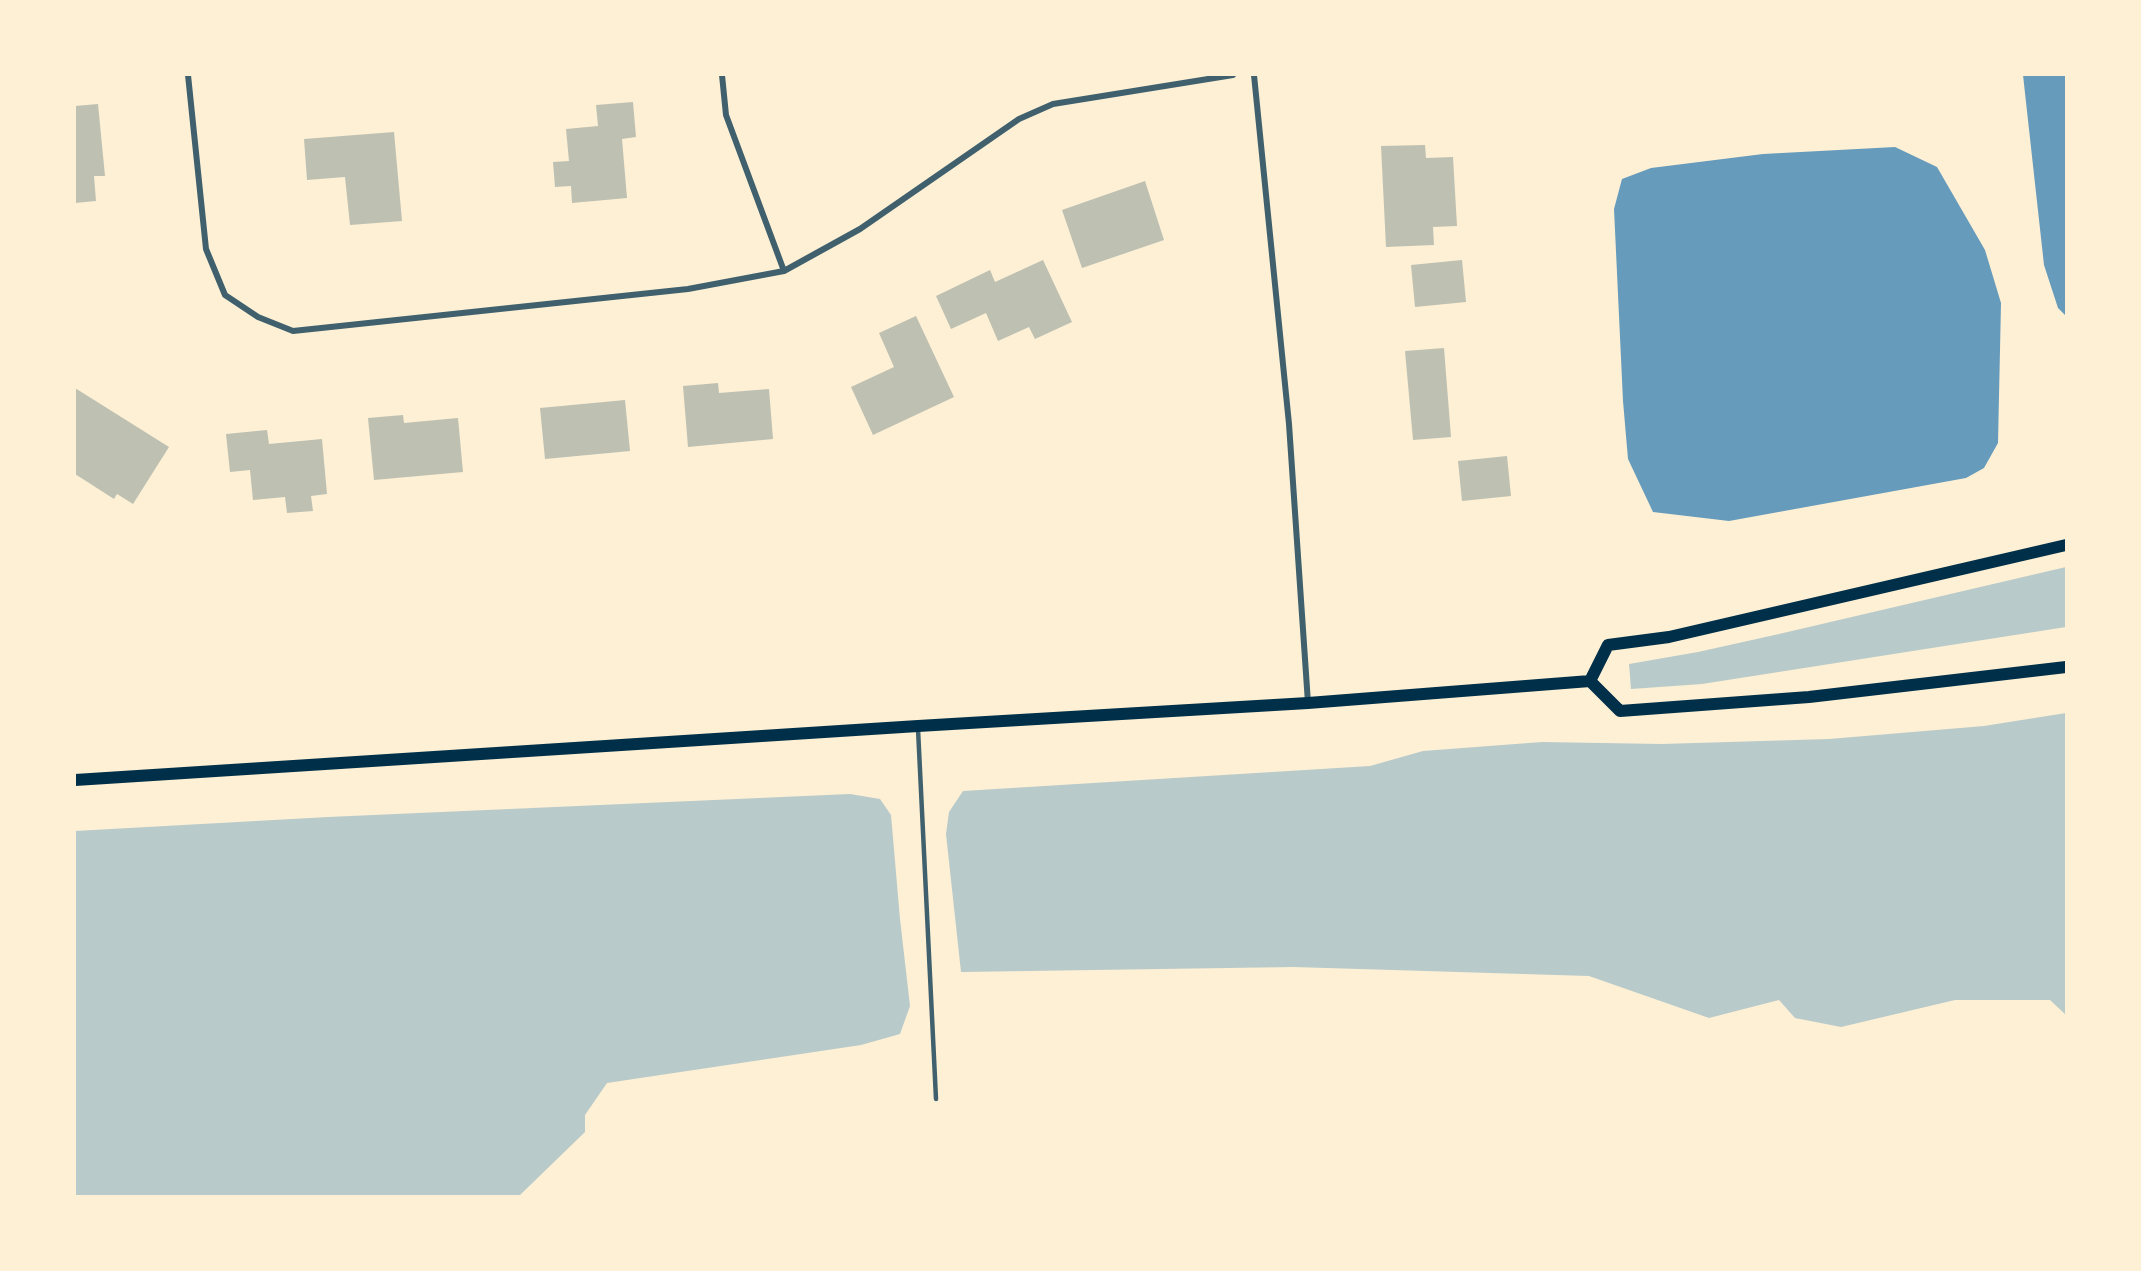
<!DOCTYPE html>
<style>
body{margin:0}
#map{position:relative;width:2141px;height:1271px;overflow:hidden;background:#fdf0d5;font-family:Inter,sans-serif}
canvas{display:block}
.frame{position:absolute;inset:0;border:76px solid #fdf0d5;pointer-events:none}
</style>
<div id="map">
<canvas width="2141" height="1271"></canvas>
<div class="frame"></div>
</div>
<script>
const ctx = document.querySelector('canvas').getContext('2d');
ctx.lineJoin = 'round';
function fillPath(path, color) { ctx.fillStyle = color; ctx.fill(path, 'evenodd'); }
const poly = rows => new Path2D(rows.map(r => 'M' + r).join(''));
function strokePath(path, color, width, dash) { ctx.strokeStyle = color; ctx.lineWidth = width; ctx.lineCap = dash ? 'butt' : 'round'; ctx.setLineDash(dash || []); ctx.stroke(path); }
const green = poly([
 [2066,567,2066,627,1702,684,1631,689,1629,664,1698,652,1779,634],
 [2066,713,2066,1015,2050,1000,1955,1000,1841,1027,1795,1018,1779,1000,1709,1018,1589,976,1294,967,961,972,946,834,949,812,963,791,1370,766,1423,751,1542,742,1662,744,1829,739,1984,726],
 [850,794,880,799,891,815,900,919,910,1006,900,1034,861,1045,607,1083,585,1115,585,1132,519,1196,75,1196,75,831,328,817]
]);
const water = poly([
 [2023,75,2066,75,2066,316,2058,308,2044,265],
 [1895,147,1937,167,1985,250,2001,303,1998,443,1984,468,1966,478,1729,521,1653,512,1628,459,1623,401,1614,209,1622,179,1651,168,1763,154]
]);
const building = poly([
 [633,102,636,137,622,139,627,198,572,203,571,186,555,187,553,162,569,161,566,129,598,126,596,105],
 [98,104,105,176,94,176,96,201,75,203,75,106],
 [394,132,402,221,350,225,345,177,307,180,304,139],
 [1425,145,1426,158,1453,157,1457,226,1433,227,1434,245,1386,247,1381,146],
 [1145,181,1164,240,1082,268,1062,210],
 [1043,260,1072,322,1035,339,1029,327,998,341,986,313,951,329,936,296,990,270,995,282],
 [1462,260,1466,302,1415,307,1411,265],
 [916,316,954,397,873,435,851,387,894,367,879,333],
 [1444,348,1451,437,1413,440,1405,351],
 [718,383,719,393,769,389,773,439,688,447,683,386],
 [75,388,169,447,133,504,117,494,114,499,75,474],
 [625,400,630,451,545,459,540,408],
 [403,415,404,423,458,418,463,472,374,480,368,418],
 [267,430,269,444,322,439,327,494,311,496,313,511,287,513,285,497,253,500,250,470,230,472,226,434],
 [1507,456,1511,496,1462,501,1458,461]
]);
const service = poly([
 [918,729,936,1099]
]);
const minor = poly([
 [188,75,206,249,225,295,258,317,293,331,688,289,784,271,860,229,1019,119,1053,104,1233,75],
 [722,75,726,115,784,271],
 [1254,75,1289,424,1308,703]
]);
const secondary = poly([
 [1590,681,1608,645,1669,637,2066,545],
 [75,780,918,726,1308,703,1590,681,1620,711,1809,697,2066,667]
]);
fillPath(green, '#b9caca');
fillPath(water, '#669bbc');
fillPath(building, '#bec0b2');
strokePath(service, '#3f606c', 4.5);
strokePath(minor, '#3f606c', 6);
strokePath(secondary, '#003049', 12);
</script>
